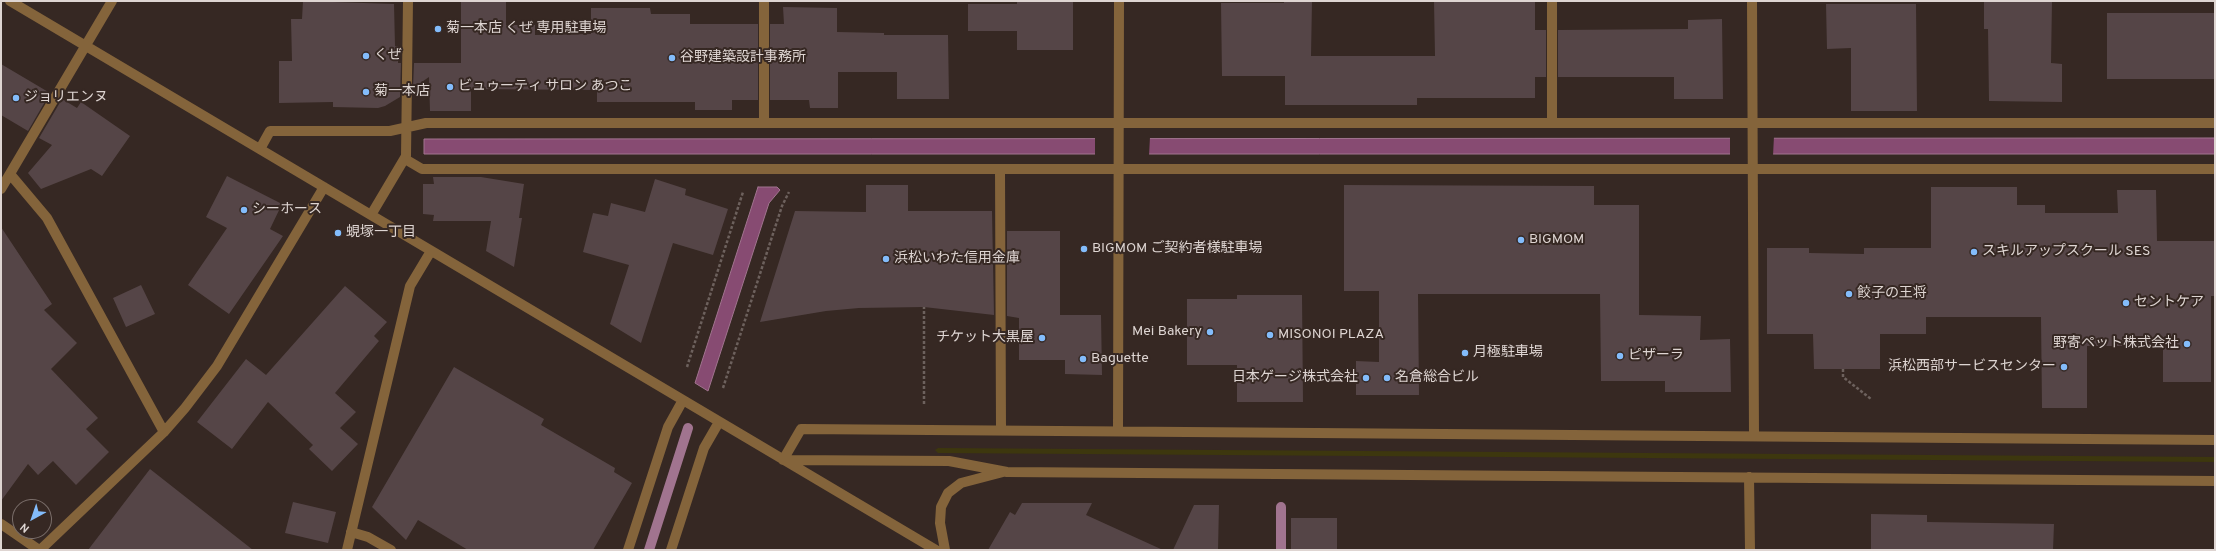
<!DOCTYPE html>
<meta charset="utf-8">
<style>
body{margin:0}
#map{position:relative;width:2216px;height:551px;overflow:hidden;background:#362823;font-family:Overpass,sans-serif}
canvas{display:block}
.frame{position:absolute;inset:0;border:2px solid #ded5d2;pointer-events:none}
.north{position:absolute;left:12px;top:499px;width:40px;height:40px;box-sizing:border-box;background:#362823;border:1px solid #796d69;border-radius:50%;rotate:220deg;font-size:11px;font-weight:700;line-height:16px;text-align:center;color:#ded5d2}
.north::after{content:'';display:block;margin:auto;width:14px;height:18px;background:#83bcfb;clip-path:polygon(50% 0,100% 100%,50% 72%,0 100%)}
</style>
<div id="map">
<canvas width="2216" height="551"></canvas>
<div class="frame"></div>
<div class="north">N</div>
</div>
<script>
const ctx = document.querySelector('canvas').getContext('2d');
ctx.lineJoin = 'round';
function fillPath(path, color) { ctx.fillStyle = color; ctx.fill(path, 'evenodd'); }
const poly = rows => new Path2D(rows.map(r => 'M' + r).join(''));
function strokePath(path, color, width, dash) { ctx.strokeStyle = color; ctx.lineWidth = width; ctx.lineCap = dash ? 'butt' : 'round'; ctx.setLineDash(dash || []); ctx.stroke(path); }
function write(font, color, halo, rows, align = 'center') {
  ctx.font = font + ' Overpass,"Noto Sans JP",sans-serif'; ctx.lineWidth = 4; ctx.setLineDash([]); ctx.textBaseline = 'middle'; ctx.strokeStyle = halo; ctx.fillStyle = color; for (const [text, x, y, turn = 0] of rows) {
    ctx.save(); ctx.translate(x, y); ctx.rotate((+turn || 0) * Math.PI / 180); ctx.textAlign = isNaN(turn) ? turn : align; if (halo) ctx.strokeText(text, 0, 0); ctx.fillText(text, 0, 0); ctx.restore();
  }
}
const green = poly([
 [938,448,2215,457,2215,462,938,453,935,450]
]);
const water = poly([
 [2215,138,2215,154,424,154,424,139,2215,138],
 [758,187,777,187,780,190,769,203,708,391,695,383,758,187]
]);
const pier = poly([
 [1730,136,1774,136,1773,156,1730,156],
 [1095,137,1150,137,1149,156,1095,156]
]);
const stream = poly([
 [649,550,688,428],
 [1281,550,1281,507]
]);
const building = poly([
 [303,1,394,4,395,46,398,46,398,63,401,63,400,97,385,106,378,108,333,107,333,102,279,103,279,61,292,61,291,19,302,19],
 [461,1,506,1,506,25,535,25,535,35,591,34,591,8,650,8,651,14,690,14,690,24,758,24,758,100,732,100,732,110,695,110,695,102,597,102,597,90,471,89,471,111,430,111,429,77,413,88,414,63,461,63],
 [1017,1,1073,1,1073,50,1017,50,1017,31,968,31,968,4,1017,4],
 [1284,1,1312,1,1311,56,1435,56,1434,1,1535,1,1535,30,1546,30,1546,77,1535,77,1535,98,1417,98,1417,105,1285,105,1285,76,1222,76,1221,3,1284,3],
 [1984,1,2052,1,2051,63,2062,64,2062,102,1989,101,1988,29,1984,29],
 [1826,4,1916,4,1917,111,1851,111,1851,48,1827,49],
 [783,7,837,8,837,32,884,33,884,35,948,35,949,99,897,99,897,72,838,72,838,108,810,108,809,100,770,100,770,24,784,24],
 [2107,13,2215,13,2215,79,2107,79],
 [1722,19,1723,99,1674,99,1674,77,1558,77,1558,30,1688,29,1688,20],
 [1,64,50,93,28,131,1,115],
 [62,99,77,108,81,102,130,136,102,176,91,169,41,189,28,173,52,145,39,138],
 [227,176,282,204,270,229,283,236,229,314,188,285,227,228,206,217],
 [433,177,481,177,524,184,519,218,522,218,514,267,486,251,491,221,433,221,434,215,423,214,423,184,434,184],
 [655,179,686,189,685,195,728,209,713,255,673,243,641,343,610,324,629,265,583,252,593,213,608,216,611,203,645,212],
 [866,185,908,185,908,211,992,211,994,315,924,307,859,308,826,311,760,322,795,211,866,212],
 [1344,185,1594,186,1594,205,1639,205,1639,315,1701,316,1700,340,1730,339,1731,392,1665,392,1665,381,1601,381,1600,294,1418,294,1419,395,1356,395,1356,361,1379,362,1379,291,1344,291],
 [1931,187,2017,187,2017,205,2045,205,2045,213,2118,213,2117,190,2156,190,2157,241,2215,241,2215,296,2211,296,2211,382,2163,382,2163,346,2087,346,2087,408,2042,408,2041,317,1926,317,1926,334,1880,334,1880,369,1814,369,1813,334,1767,334,1767,248,1809,248,1809,253,1864,254,1864,248,1931,248],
 [1,227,52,304,44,310,77,343,51,369,98,418,86,429,109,452,76,485,53,461,38,475,28,464,1,501],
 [1007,231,1060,231,1060,315,1101,315,1102,375,1065,374,1065,360,1019,360,1019,318,1007,316],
 [141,285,155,314,126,327,113,298],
 [345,286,387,322,374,336,379,341,335,393,356,412,340,428,358,444,332,471,309,449,313,445,268,402,232,449,197,422,246,359,266,375],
 [1237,295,1302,295,1303,402,1237,402,1237,365,1187,365,1187,299,1237,299],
 [454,367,544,419,541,425,615,468,614,472,632,483,593,550,468,550,418,520,406,540,372,507],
 [150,469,253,550,88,550],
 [293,502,336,512,328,543,285,533],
 [1022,503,1092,503,1086,515,1163,550,988,550,1010,512,1015,515],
 [1194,505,1219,505,1218,550,1173,550],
 [1871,514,1927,515,1927,522,2054,524,2053,550,1871,550],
 [1291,518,1337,518,1337,550,1291,550]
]);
const path = poly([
 [687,367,743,192],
 [1843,369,1843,377,1871,399],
 [723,388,782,206,789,192],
 [924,404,924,307]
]);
const minor = poly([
 [10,1,936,550],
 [1552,1,1552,123],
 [1752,1,1754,436],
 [764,123,764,1],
 [260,149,270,131,390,131,426,123,2215,123],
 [405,159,422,169,2215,169],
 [1000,169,1001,430],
 [10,174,47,218,164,432],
 [1,189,112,1],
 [371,215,406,156,408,1],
 [1118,431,1119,1],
 [783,460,801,429,2215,440],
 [783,460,949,461,1007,472,2215,481],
 [1749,477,1750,550],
 [1,524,39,550],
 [351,532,368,537,391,550],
 [40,550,164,432,185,408,217,366,324,187],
 [347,550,410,286,431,251],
 [628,550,668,427,683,400],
 [671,550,704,448,719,422],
 [945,550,940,523,941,507,948,493,961,483,1003,472]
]);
const markers = [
 [438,29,4,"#83bcfb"],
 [366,56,4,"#83bcfb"],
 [672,58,4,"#83bcfb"],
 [450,87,4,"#83bcfb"],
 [366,92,4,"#83bcfb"],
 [16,98,4,"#83bcfb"],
 [244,210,4,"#83bcfb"],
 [338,233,4,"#83bcfb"],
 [1521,240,4,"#83bcfb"],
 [1084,249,4,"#83bcfb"],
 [1974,252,4,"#83bcfb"],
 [886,259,4,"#83bcfb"],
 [1849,294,4,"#83bcfb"],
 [2126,303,4,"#83bcfb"],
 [1210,332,4,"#83bcfb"],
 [1270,335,4,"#83bcfb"],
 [1042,338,4,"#83bcfb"],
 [2187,344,4,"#83bcfb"],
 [1465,353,4,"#83bcfb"],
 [1620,356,4,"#83bcfb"],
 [1083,359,4,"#83bcfb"],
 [2064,367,4,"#83bcfb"],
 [1366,378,4,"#83bcfb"],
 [1387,378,4,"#83bcfb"]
];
const poiNames = [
 ["菊一本店 くぜ 専用駐車場",446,29],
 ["くぜ",374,56],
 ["谷野建築設計事務所",680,58],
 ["ビュゥーティ サロン あつこ",458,87],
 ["菊一本店",374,92],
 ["ジョリエンヌ",24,98],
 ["シーホース",252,210],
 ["蜆塚一丁目",346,233],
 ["BIGMOM",1529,240],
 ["BIGMOM ご契約者様駐車場",1092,249],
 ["スキルアップスクール SES",1982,252],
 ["浜松いわた信用金庫",894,259],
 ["餃子の王将",1857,294],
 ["セントケア",2134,303],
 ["Mei Bakery",1202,332,"right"],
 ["MISONOI PLAZA",1278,335],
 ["チケット大黒屋",1034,338,"right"],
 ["野寄ペット株式会社",2179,344,"right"],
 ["月極駐車場",1473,353],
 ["ピザーラ",1628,356],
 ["Baguette",1091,359],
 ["浜松西部サービスセンター",2056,367,"right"],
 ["日本ゲージ株式会社",1358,378,"right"],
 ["名倉総合ビル",1395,378]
];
fillPath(green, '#3d370e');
fillPath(water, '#874b72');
strokePath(water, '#a1748f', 1);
fillPath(pier, '#362823');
strokePath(stream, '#a1748f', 10);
fillPath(building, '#554547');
strokePath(path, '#6d615d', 2.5, [3, 2]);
strokePath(minor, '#84643b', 10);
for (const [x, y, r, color] of markers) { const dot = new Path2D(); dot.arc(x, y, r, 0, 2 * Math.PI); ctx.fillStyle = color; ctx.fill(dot); strokePath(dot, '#362823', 1.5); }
write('14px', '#ded5d2', '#362823', poiNames, 'left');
</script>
